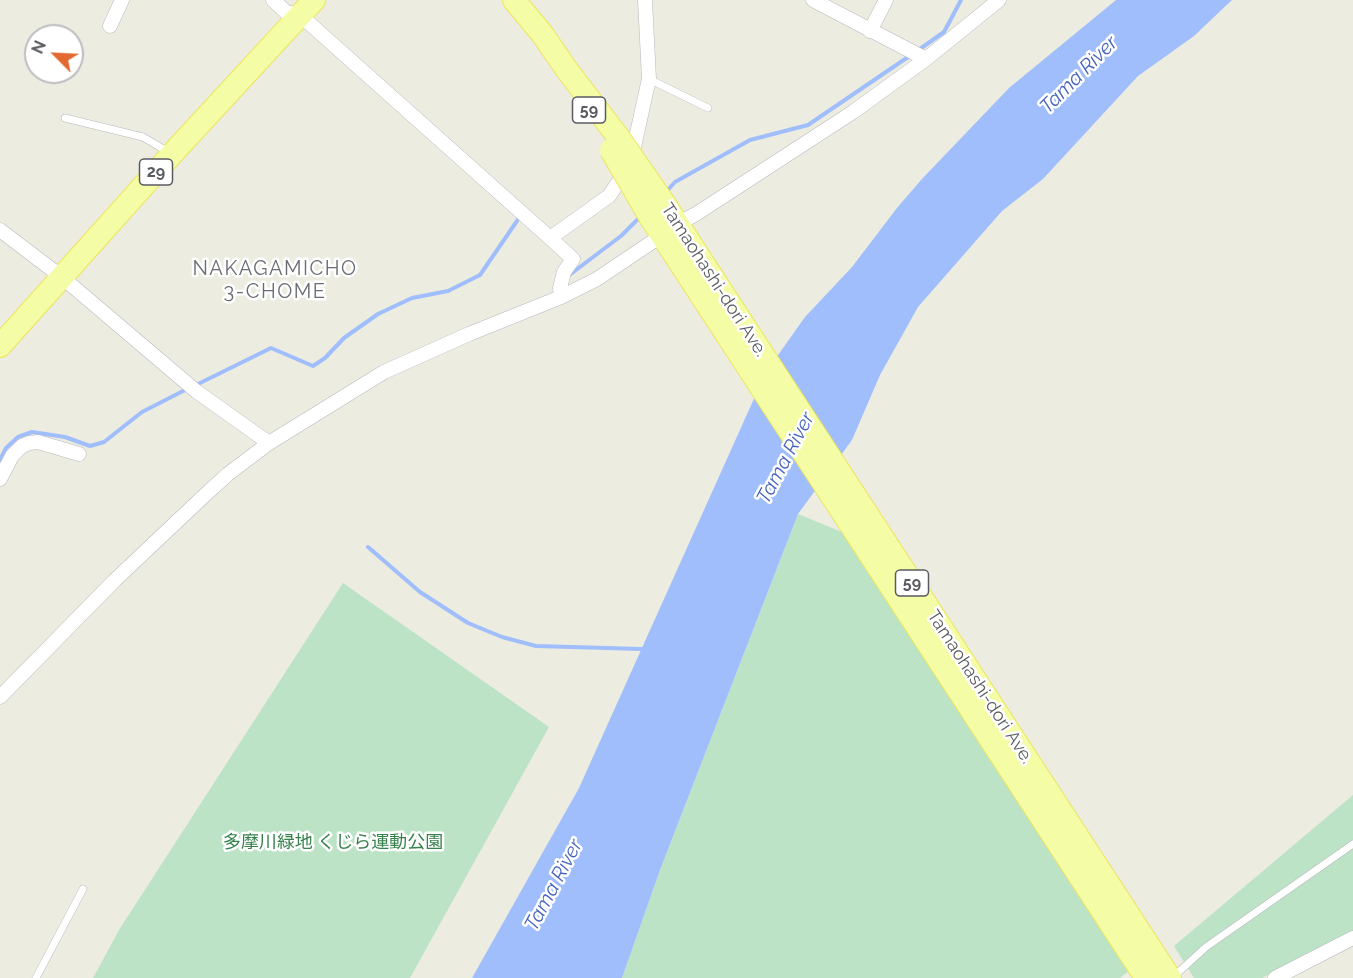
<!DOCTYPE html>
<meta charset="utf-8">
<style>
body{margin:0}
#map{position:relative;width:1353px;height:978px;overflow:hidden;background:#ecece1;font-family:Raleway,sans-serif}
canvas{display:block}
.north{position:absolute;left:24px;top:24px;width:60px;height:60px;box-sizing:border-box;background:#fff;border:2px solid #bdbdc0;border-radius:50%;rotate:294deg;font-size:16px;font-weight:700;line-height:24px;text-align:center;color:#595b61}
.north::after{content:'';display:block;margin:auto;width:21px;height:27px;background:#e26930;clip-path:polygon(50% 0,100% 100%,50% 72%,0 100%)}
</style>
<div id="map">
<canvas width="1353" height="978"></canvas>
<div class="north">N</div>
</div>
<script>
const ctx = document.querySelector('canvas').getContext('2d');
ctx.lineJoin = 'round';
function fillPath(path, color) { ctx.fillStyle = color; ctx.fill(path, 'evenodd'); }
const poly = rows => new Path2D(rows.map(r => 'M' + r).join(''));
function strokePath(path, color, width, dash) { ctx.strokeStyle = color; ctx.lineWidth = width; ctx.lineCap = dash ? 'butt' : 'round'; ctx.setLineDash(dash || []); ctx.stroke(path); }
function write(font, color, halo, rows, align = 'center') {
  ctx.font = font + ' Raleway,"Noto Sans JP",sans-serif'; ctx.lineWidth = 5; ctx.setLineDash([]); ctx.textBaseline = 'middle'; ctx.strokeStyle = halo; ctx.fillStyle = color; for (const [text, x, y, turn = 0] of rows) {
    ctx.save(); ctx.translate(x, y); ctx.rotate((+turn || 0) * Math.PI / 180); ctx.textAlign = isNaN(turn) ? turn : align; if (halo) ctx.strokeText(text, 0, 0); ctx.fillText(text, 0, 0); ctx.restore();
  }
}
const green = poly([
 [798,514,859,539,1136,965,1120,978,622,978,660,870],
 [343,583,549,727,410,978,93,978,119,930],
 [1353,795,1353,932,1262,978,1194,978,1174,946]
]);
const water = poly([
 [1116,0,1232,0,1194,36,1138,76,1043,179,1002,211,918,307,880,375,852,440,798,514,660,870,622,978,472,978,579,788,766,372,805,317,852,267,897,208,921,180,1009,88]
]);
const stream = poly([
 [917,51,944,32,961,0],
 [666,192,675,182,750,140,808,125,911,55],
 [568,276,621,236,641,216],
 [194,386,271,348,313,366,325,358,344,338,378,314,412,298,448,291,480,275,519,218],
 [0,460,6,448,18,437,32,432,65,437,90,446,104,442,142,412,187,389],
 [368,547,420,592,468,623,502,637,536,646,641,649]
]);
const lane = poly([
 [649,79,708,108],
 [65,118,143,137,170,153],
 [36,978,83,889],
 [1172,978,1206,947,1353,844]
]);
const street = poly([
 [273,0,286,12,300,15,550,238],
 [813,0,926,59],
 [110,26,122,0],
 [870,31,886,0],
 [677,224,696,214,853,112,926,59,999,0],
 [0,230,63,278,196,391,269,443],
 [561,297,560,288,564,272,573,259,550,238,609,196,630,165,649,79,645,0],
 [0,479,12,456,22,446,29,443,38,442,79,454],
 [0,697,115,580,206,494,228,474,269,443,384,372,469,334,561,297,597,279,661,236],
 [1275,978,1353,938]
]);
const primary = poly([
 [514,0,543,35,567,70,619,138],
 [664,203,1170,978],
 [650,217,1146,978],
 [0,346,172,154,314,0]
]);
const primaryBridge = poly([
 [619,138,664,203],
 [611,150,650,217]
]);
const shields = [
 [589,110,33],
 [156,172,33],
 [912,583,33]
];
const shieldNames = [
 ["59",589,110],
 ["29",156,172],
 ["59",912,583]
];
const streetNames = [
 ["Tamaohashi-dori Ave.",714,280,57],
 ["Tamaohashi-dori Ave.",980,687,57]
];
const parkNames = [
 ["多摩川緑地 くじら運動公園",333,843]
];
const waterNames = [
 ["Tama River",1079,75,-45],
 ["Tama River",786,458,-62],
 ["Tama River",554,885,-62]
];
const neighbourhoodNames = [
 ["NAKAGAMICHO",275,269],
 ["3-CHOME",275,292]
];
fillPath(green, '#bde3c7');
fillPath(water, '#a1befc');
strokePath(stream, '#a1befc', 4);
strokePath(lane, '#b8b9bf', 8);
strokePath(street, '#b8b9bf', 15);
strokePath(primary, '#ece65a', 24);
strokePath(lane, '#fff', 7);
strokePath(street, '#fff', 14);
strokePath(primary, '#f5fca6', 22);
strokePath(primaryBridge, '#ece65a', 24, []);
strokePath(primaryBridge, '#f5fca6', 22);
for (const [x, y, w] of shields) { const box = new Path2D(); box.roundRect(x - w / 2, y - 13, w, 26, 4.5); ctx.fillStyle = '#fff'; ctx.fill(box); strokePath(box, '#595b61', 1.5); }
write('bold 16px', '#595b61', null, shieldNames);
write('18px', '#595b61', '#fff', streetNames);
write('18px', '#37824d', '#fff', parkNames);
write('italic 20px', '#4563bd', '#fff', waterNames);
ctx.letterSpacing = '1.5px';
write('20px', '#6a6d73', '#fff', neighbourhoodNames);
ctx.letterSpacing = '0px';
</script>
